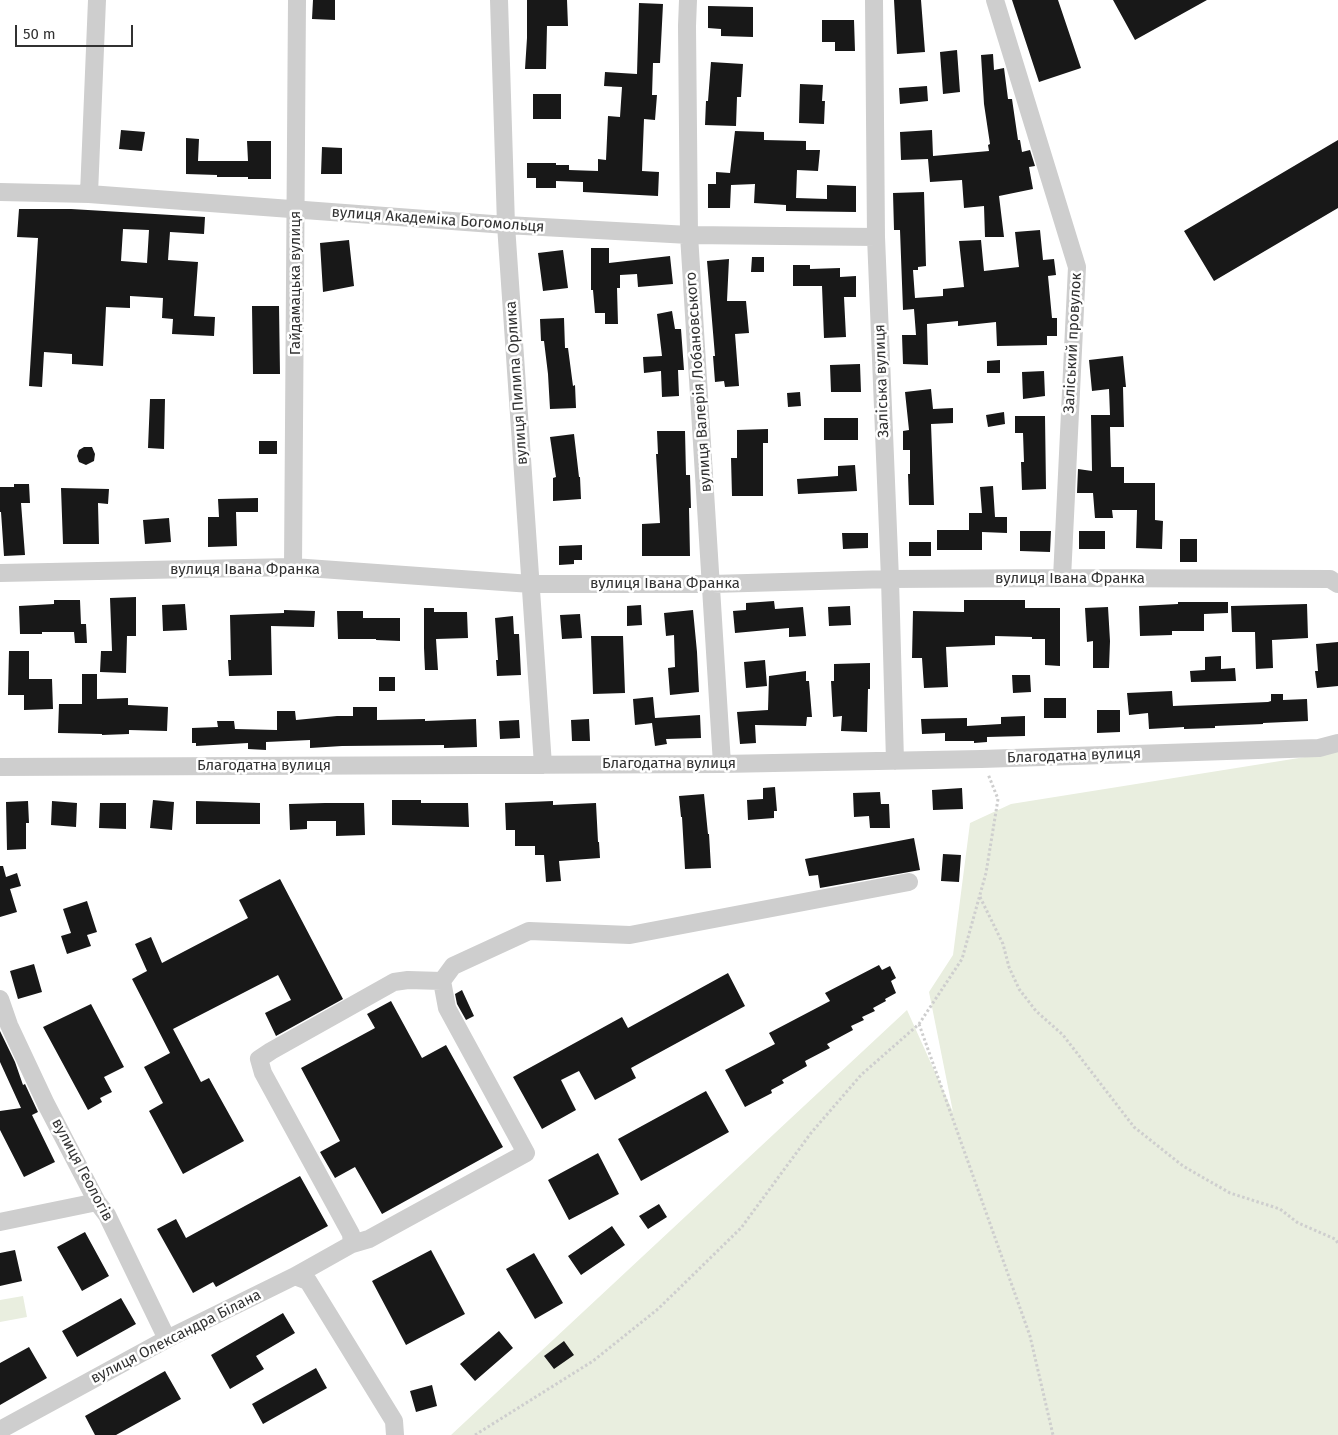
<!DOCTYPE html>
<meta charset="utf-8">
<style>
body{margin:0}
#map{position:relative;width:1338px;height:1435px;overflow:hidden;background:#fff;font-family:"Fira Sans",sans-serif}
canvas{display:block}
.scale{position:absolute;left:15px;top:25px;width:118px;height:22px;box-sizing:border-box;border:2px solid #313131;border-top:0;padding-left:6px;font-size:15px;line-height:18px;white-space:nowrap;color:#313131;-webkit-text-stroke:4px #fff;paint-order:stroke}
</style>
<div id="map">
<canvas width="1338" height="1435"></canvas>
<div class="scale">50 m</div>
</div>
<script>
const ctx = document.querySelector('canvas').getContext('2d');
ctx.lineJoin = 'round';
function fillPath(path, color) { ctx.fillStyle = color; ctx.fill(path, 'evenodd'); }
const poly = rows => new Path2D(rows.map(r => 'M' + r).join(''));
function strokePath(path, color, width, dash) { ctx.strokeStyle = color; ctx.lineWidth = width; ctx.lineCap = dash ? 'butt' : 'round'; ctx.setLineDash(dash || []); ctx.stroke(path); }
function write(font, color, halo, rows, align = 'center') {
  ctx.font = font + ' "Fira Sans",sans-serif'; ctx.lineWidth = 5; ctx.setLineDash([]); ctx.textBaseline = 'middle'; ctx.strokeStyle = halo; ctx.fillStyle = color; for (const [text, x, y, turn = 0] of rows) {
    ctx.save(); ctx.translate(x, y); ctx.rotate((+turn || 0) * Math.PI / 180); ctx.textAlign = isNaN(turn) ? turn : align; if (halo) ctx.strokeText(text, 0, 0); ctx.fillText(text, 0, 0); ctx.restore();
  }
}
const green = poly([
 [1338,748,1338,1435,451,1435,907,1010,953,1112,929,992,953,955,970,823,1011,804,1324,754],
 [23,1296,27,1317,0,1322,0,1300]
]);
const building = poly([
 [313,0,335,0,335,20,312,19],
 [527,0,567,0,568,26,547,26,546,69,525,69,527,38],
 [894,0,921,0,925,52,897,54],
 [1012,0,1058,0,1081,68,1039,82],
 [1113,0,1207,0,1135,40],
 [639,3,663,4,660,63,653,63,652,95,657,95,655,120,644,119,642,171,659,172,658,196,583,192,583,182,556,181,556,188,536,188,536,178,527,178,527,163,556,163,556,165,569,165,569,170,598,171,598,159,606,160,608,116,620,117,622,87,604,86,605,72,637,74],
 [708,6,753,7,753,37,721,36,721,29,708,28],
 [822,20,854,20,855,51,835,51,835,42,822,42],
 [957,50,960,92,943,94,940,52],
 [993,54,994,70,1004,68,1008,99,1012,99,1018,140,1020,140,1022,152,1030,150,1035,166,1029,167,1033,189,999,196,1004,237,985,237,984,206,964,208,962,180,930,182,928,159,901,160,900,132,932,130,933,156,989,151,988,145,990,144,984,104,981,55],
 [711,62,743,64,741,97,737,97,736,126,705,125,706,101,708,101],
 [800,84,823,85,822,101,825,101,824,124,799,123],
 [927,86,928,101,900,104,899,88],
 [533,94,561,94,561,119,533,119],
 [121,130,145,132,142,151,119,149],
 [735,131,764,132,764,140,806,141,806,150,820,150,818,171,797,170,796,198,827,199,827,185,856,186,856,212,786,211,786,205,754,203,755,184,731,185,730,208,708,208,708,184,716,184,716,172,730,173],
 [186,138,199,139,198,161,248,161,247,141,271,141,271,179,248,179,248,177,217,177,217,175,186,174],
 [1338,140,1338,208,1214,281,1184,231],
 [322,147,342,148,342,174,321,174],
 [924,192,926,266,918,267,918,270,913,270,915,298,943,296,943,289,964,287,959,241,981,240,984,271,1019,267,1015,232,1040,230,1043,260,1054,259,1056,275,1048,276,1052,318,1057,318,1057,336,1047,336,1047,345,997,346,996,322,958,326,958,321,927,324,928,365,903,364,902,335,916,335,914,309,903,310,900,230,894,230,893,193],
 [19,209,71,209,205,217,204,234,170,232,168,260,198,262,194,316,215,317,214,336,172,334,173,319,162,318,163,298,130,296,130,308,106,307,103,366,72,364,72,354,44,352,42,387,29,386,38,238,17,237],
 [123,229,149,230,147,263,121,261],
 [349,240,354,286,323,292,320,243],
 [591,248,609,248,609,263,670,256,673,284,638,287,637,274,620,275,620,288,617,288,618,324,605,324,605,313,595,313,593,290,591,290],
 [563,250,568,288,543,291,538,253],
 [752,257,764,257,764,272,751,272],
 [729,259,727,301,746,301,749,333,735,334,739,386,725,387,724,381,715,382,713,356,715,356,707,261],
 [793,265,810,265,810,269,840,268,840,277,856,276,856,297,844,297,846,337,824,338,822,286,793,286],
 [252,306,279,306,280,374,253,374],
 [672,311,675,329,681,329,684,370,678,370,679,396,662,397,661,371,644,373,643,357,662,356,657,314],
 [564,318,565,348,568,348,573,386,575,385,576,408,550,409,548,374,544,341,541,341,540,319],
 [1123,356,1126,387,1123,387,1124,427,1110,427,1111,467,1124,467,1124,483,1155,483,1155,520,1163,521,1162,549,1136,548,1137,510,1112,510,1113,518,1095,518,1093,493,1077,493,1078,469,1092,471,1091,415,1110,415,1109,389,1092,391,1089,360],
 [1000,360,1000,373,987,373,987,361],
 [860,364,861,392,831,392,830,365],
 [1044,371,1045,396,1023,399,1022,372],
 [931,389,933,409,953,408,953,423,931,424,934,505,909,505,908,474,910,474,910,450,903,450,903,431,909,430,905,392],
 [800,392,801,406,788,407,787,393],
 [150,399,165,399,164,449,148,448],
 [1004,412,1005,424,988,427,986,415],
 [1015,416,1045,416,1046,489,1022,490,1021,462,1024,462,1023,433,1015,433],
 [824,418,858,418,858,440,824,440],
 [768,429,768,443,763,443,763,496,732,496,731,458,737,458,737,430],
 [657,431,685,431,686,475,690,475,691,508,689,508,690,556,642,556,642,524,660,523,656,454,658,454],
 [574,434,579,477,580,477,581,499,553,501,553,478,556,477,550,437],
 [259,441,277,441,277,454,259,454],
 [84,447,92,447,95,454,94,461,86,465,79,462,77,456,79,450],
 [855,465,857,491,798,494,797,479,838,476,838,466],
 [14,484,29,484,30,503,21,503,25,555,4,556,1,512,0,512,0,487,14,487],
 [993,486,995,517,1007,517,1007,533,982,532,982,550,937,550,937,530,969,530,969,513,982,513,980,487],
 [61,488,109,489,108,504,98,503,99,544,63,544],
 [258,498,258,512,236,512,237,546,208,547,208,517,219,517,218,499],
 [169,518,171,542,145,544,143,520],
 [1020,531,1051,531,1050,552,1020,551],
 [1079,531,1105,531,1105,549,1079,549],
 [842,533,868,533,868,548,843,549],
 [1180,539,1197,539,1197,562,1180,562],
 [909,542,931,542,931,556,909,556],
 [582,545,582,560,574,560,574,564,559,565,559,546],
 [136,597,136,636,127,636,126,673,100,672,101,651,112,651,110,598],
 [54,600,80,600,81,624,86,624,87,643,75,643,74,632,42,632,42,634,20,634,19,606,54,604],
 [964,600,1025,600,1025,608,1060,608,1060,666,1045,665,1045,639,1032,639,1032,637,995,636,995,645,946,647,948,687,924,688,922,658,912,658,913,611,964,612],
 [774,601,775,609,803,607,806,636,789,637,789,628,735,633,733,611,746,610,746,603],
 [1178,602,1228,602,1228,613,1204,614,1204,631,1172,631,1172,635,1140,636,1139,606,1178,604],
 [185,604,187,630,163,631,162,605],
 [1307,604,1308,638,1272,640,1273,668,1256,669,1255,632,1232,632,1231,606],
 [641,605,642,625,627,626,627,606],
 [850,606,851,625,829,626,828,607],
 [1108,607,1110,641,1109,668,1093,668,1093,641,1087,642,1085,608],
 [424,608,434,608,434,612,467,612,468,638,436,639,438,670,425,670,424,648],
 [284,610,315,611,314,627,271,626,272,675,229,676,228,660,231,660,230,615,284,613],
 [693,610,697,652,699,692,670,695,668,668,675,667,674,635,666,636,664,613],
 [337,611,363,611,363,618,400,618,400,641,376,640,376,639,338,639],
 [580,614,582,638,562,639,560,615],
 [513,616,514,634,519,634,521,675,497,676,496,660,498,660,495,618],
 [591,636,623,636,625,693,593,694],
 [1338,642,1338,686,1317,688,1315,671,1318,671,1316,644],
 [9,651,29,651,29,679,52,679,53,709,24,710,24,695,8,695],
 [1221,656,1221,669,1235,668,1236,681,1191,682,1190,671,1205,670,1205,657],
 [765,660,767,686,746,688,744,662],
 [870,663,870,689,868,689,867,732,841,731,842,716,833,717,831,681,834,681,834,664],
 [806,671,806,681,809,681,812,717,807,717,806,726,755,725,756,743,740,744,737,712,768,710,769,676],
 [82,674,97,674,97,699,128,698,128,705,168,707,167,731,129,730,129,734,102,735,102,734,58,733,59,704,82,704],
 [1012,675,1030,675,1031,692,1013,693],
 [379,677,395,677,395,691,379,691],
 [1172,691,1173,706,1268,702,1271,701,1271,694,1283,694,1283,700,1307,699,1308,721,1263,723,1263,724,1215,726,1215,728,1184,729,1184,727,1149,729,1148,713,1129,715,1127,693],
 [653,697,655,718,700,715,701,738,666,739,667,744,655,746,652,723,635,725,633,699],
 [1044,698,1066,698,1066,718,1044,718],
 [353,707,377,707,377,720,425,719,425,721,476,719,477,747,444,748,444,745,342,746,310,748,310,740,266,742,266,750,248,749,248,743,196,746,196,743,192,743,192,728,218,727,217,721,234,721,235,729,277,730,277,711,295,711,296,720,337,716,353,716],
 [1097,710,1120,710,1120,732,1097,733],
 [1025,716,1025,736,987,737,987,742,974,743,974,741,945,741,945,733,922,734,921,719,967,718,967,726,1001,724,1001,717],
 [589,719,590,741,572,741,571,720],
 [519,720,520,738,500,739,499,721],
 [775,787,777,811,774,811,774,818,748,820,747,800,763,799,763,788],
 [962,788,963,809,933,810,932,790],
 [880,792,881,804,889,804,890,828,870,828,869,816,854,817,853,793],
 [704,794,708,834,709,834,711,868,685,869,682,817,681,817,679,796],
 [153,800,174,802,172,830,150,828],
 [392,800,421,800,421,803,468,803,469,827,392,825],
 [28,801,29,823,26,823,26,849,7,850,6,802],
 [52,801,77,803,76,827,51,825],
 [196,801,260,803,260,824,196,824],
 [553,801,553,805,596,803,598,842,599,842,600,858,559,861,561,881,546,882,544,855,535,855,535,846,515,846,515,830,506,830,505,803],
 [100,803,126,803,126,829,99,828],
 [325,803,364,803,365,835,336,836,336,821,307,821,307,829,290,830,289,804],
 [914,838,920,870,820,888,818,875,809,876,805,859],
 [943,854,961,855,959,882,941,881],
 [0,866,3,866,6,877,17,873,21,886,10,889,17,912,0,917],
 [280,879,343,999,276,1036,265,1013,291,1000,278,975,173,1029,201,1082,209,1078,244,1141,183,1174,149,1111,163,1103,144,1067,170,1053,132,979,147,971,135,944,151,937,162,963,248,918,239,900],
 [87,901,97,932,87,935,91,946,67,954,61,936,71,933,63,909],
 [34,964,42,992,18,999,10,971],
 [879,965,882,970,890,966,896,978,891,981,896,993,885,999,886,1001,873,1008,875,1011,862,1017,864,1020,851,1026,853,1030,827,1044,830,1048,805,1061,807,1066,782,1080,784,1083,771,1090,772,1093,745,1107,725,1070,775,1044,769,1033,830,1001,825,993],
 [728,973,745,1006,631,1068,636,1078,595,1100,579,1071,561,1080,576,1110,542,1129,513,1077,622,1017,628,1028],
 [462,990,474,1016,466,1020,457,1004,455,994],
 [391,1001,422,1058,446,1045,503,1147,382,1214,355,1167,335,1178,320,1152,340,1141,301,1068,375,1028,367,1014],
 [91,1004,124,1067,104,1077,112,1092,100,1098,102,1102,88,1110,43,1027],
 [0,1031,15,1062,23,1085,25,1084,38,1112,32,1115,55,1162,24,1177,0,1130,0,1111,21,1108,0,1062],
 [706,1091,729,1132,641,1181,618,1139],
 [598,1153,619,1194,569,1220,548,1180],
 [300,1176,328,1226,216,1287,213,1282,193,1293,157,1229,176,1219,186,1238],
 [659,1204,667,1217,648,1229,639,1216],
 [612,1226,625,1245,581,1275,568,1256],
 [85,1232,109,1276,82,1291,57,1247],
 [15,1250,22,1281,0,1286,0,1253],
 [431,1250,465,1314,406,1345,372,1281],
 [534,1253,563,1303,535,1319,506,1269],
 [121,1298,136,1324,77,1357,62,1331],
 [283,1313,295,1333,256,1356,264,1369,230,1389,211,1355],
 [499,1331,513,1348,475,1381,460,1364],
 [564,1341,574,1355,554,1369,544,1356],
 [29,1347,47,1378,0,1405,0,1363],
 [316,1368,327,1388,263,1424,252,1404],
 [165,1371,181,1399,116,1435,95,1435,85,1416],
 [432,1385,437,1406,416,1412,410,1391]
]);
const path = poly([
 [980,897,1003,944,1009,967,1019,989,1036,1011,1063,1035,1134,1127,1183,1166,1230,1193,1280,1209,1298,1223,1335,1239,1338,1243],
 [919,1024,1030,1336,1053,1435],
 [475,1435,593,1361,658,1309,741,1228,811,1133,861,1075,919,1024,962,959,986,873,998,799,988,774]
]);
const minor = poly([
 [499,0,506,225,543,765],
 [688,0,687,26,689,235,722,764],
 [874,0,876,237,890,579,895,761],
 [995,0,1077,267,1062,578],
 [0,192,89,194,506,225,689,235,876,237],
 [89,194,97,0],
 [293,567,297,0],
 [0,573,293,567,531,584,712,584,890,579,1062,578,1330,579,1338,584],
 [0,767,722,764,981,759,1319,748,1338,743],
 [0,999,9,1025,46,1104,97,1202,107,1215,167,1339],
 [0,1222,97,1202],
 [352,1244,351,1234,263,1073,259,1059,271,1051,394,982,408,980,442,981],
 [295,1276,308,1281,394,1421,395,1435],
 [0,1430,167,1339,295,1276,352,1244,369,1239,526,1153,447,1008,442,981,453,966,529,931,630,935,909,882]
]);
const streetNames = [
 ["вулиця Академіка Богомольця",438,220,4],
 ["Гайдамацька вулиця",296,283,-90],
 ["Заліський провулок",1073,343,-87],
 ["Заліська вулиця",882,381,-92],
 ["вулиця Валерія Лобановського",699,382,-94],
 ["вулиця Пилипа Орлика",517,383,-94],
 ["вулиця Івана Франка",245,570],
 ["вулиця Івана Франка",1070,579],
 ["вулиця Івана Франка",665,584],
 ["Благодатна вулиця",1074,756,-2],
 ["Благодатна вулиця",669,764],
 ["Благодатна вулиця",264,766],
 ["вулиця Геологів",82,1170,62],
 ["вулиця Олександра Білана",176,1337,-27]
];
fillPath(green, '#e9eedf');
fillPath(building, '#181818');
strokePath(path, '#cecece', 3, [2.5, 2.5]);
strokePath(minor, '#cecece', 18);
write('15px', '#313131', '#fff', streetNames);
</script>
